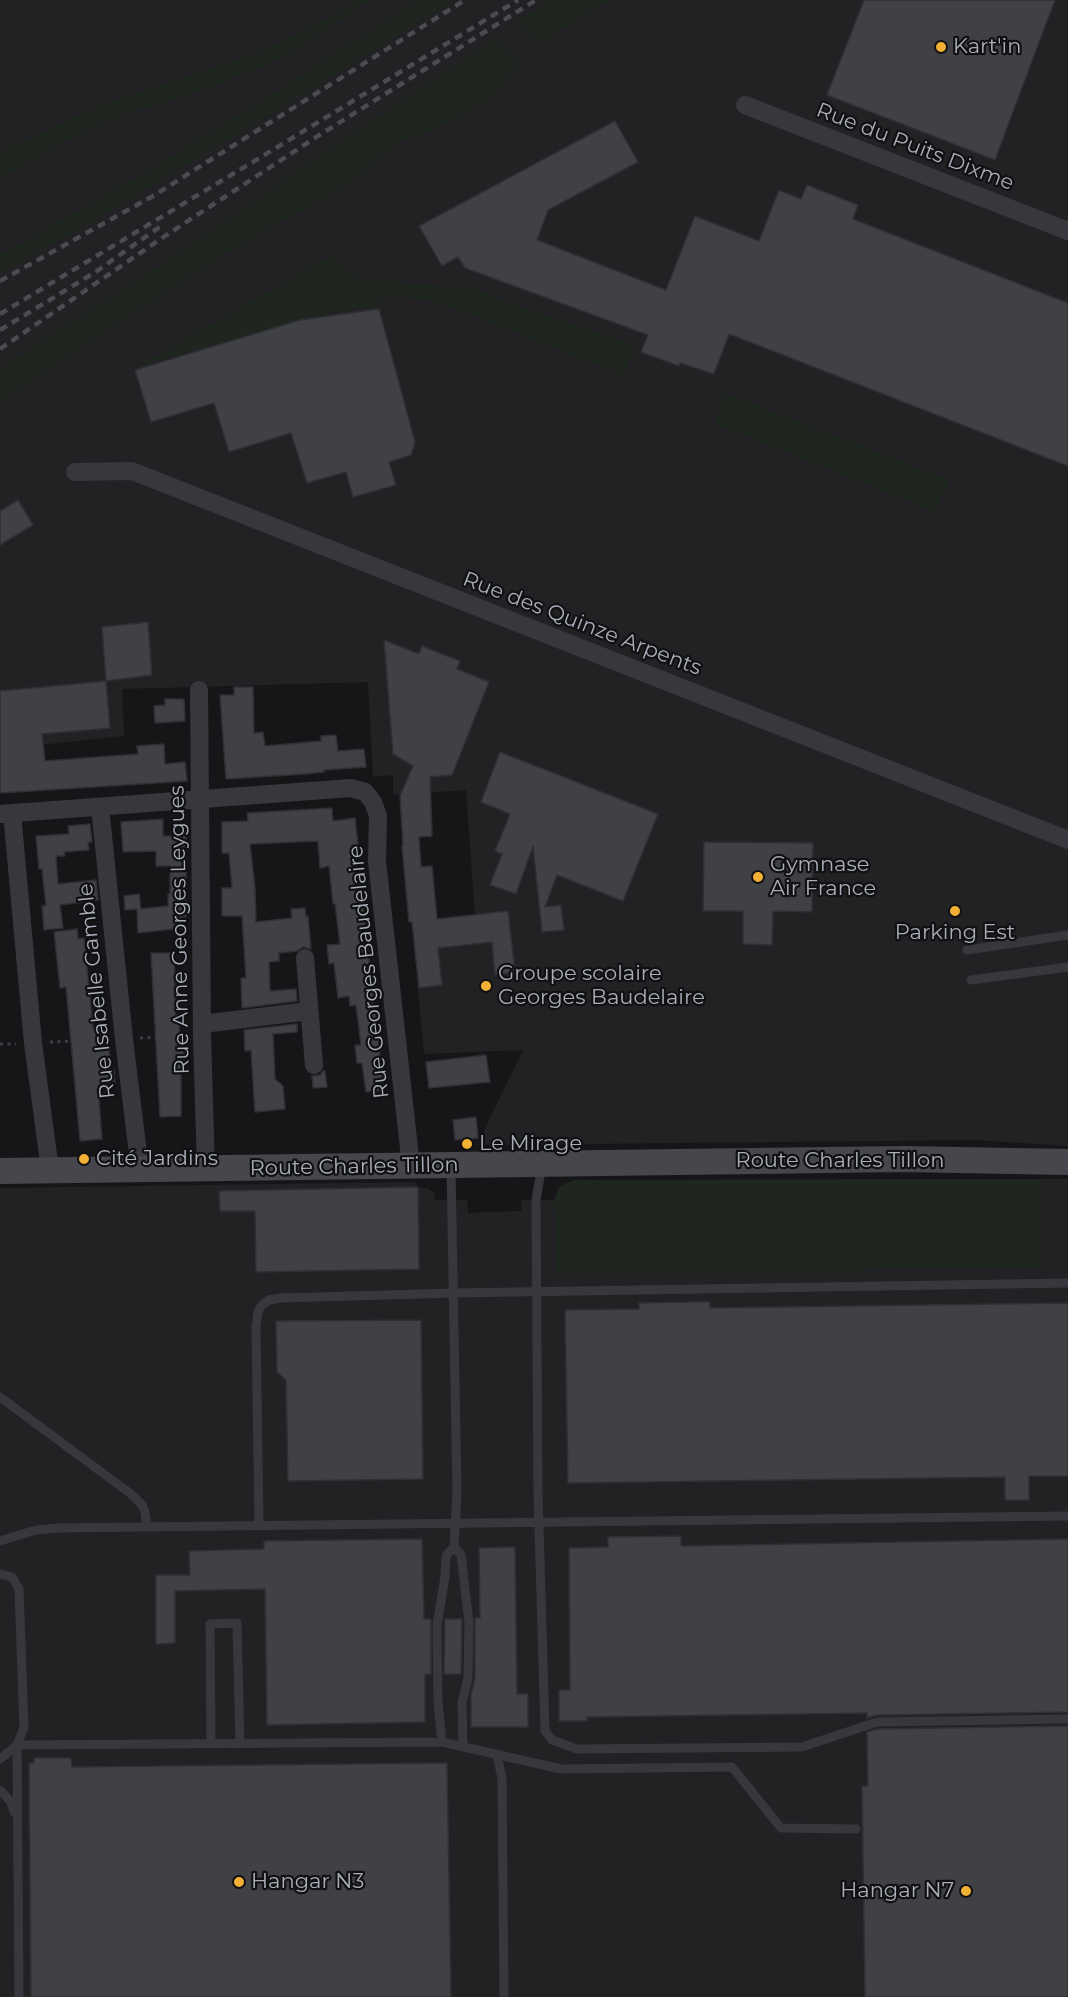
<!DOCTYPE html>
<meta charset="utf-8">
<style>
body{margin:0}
canvas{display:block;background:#161618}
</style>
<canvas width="1068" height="1997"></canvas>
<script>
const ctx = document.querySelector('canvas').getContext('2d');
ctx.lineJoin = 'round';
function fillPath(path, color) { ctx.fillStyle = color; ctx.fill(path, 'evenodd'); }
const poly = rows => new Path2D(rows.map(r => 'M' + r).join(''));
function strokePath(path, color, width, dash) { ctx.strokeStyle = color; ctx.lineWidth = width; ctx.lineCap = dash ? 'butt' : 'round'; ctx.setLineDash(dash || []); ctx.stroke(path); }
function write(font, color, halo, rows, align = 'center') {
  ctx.font = font + ' Montserrat,sans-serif'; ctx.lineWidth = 4.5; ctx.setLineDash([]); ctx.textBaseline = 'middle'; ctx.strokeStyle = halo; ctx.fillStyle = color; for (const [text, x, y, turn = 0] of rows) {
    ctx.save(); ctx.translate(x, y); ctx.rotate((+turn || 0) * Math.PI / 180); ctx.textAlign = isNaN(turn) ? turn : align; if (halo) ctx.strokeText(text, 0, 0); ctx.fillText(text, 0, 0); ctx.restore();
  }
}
const built = poly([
 [0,0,1068,0,1068,1146,975,1140,477,1145,523,1050,424,1054,412,922,475,915,466,790,393,795,393,775,373,777,368,682,122,689,124,736,0,749],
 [1068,1179,1068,1997,0,1997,0,1188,415,1182,419,1188,428,1188,434,1193,435,1200,467,1200,468,1213,521,1211,522,1200,554,1200,560,1186,574,1180]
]);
const green = poly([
 [358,0,370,0,280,59,211,87,122,115,61,144,0,178,0,152,99,106,238,60,305,31],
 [417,0,454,0,287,104,95,220,0,273,0,255,139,176,281,89],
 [552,0,610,0,542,42,514,22],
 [495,38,519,62,494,97,429,131,400,140,349,184,219,257,0,402,0,369,162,264],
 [331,256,357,278,472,289,634,346,623,375,455,308,423,299,378,297,378,306,343,311,306,319,138,366],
 [726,393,949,480,936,512,714,423],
 [1041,1179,1042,1267,557,1274,554,1200,560,1186,574,1180]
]);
const building = poly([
 [864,0,1055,0,995,160,827,95,864,0],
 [615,121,638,162,548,210,537,240,666,290,695,216,759,241,779,190,801,199,807,185,858,205,853,219,1068,303,1068,466,729,334,714,374,680,363,679,366,641,352,648,335,465,268,458,257,442,266,419,226,615,121],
 [379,309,415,442,411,455,389,462,396,485,353,497,346,472,307,483,291,433,229,452,214,403,151,422,135,370,300,320,379,309],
 [18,500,33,525,0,545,0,511,18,500],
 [148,622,152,675,106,681,110,728,42,734,45,761,138,754,137,746,164,744,165,764,185,762,187,781,0,793,0,691,106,681,102,627,148,622],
 [384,640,419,654,422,646,460,661,457,669,489,682,452,775,430,777,432,836,419,837,421,867,432,866,437,919,508,911,515,972,495,975,492,942,438,948,442,985,419,988,412,922,409,922,402,846,403,845,400,796,413,766,393,754,384,640],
 [234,687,253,687,254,733,263,732,265,746,321,741,321,736,336,735,338,751,364,749,366,767,324,770,324,772,305,774,226,779,220,695,234,695,234,687],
 [165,699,184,699,185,721,155,723,154,706,165,705,165,699],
 [500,752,658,814,623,901,557,875,545,907,561,905,564,930,542,932,533,846,516,894,490,885,502,854,495,851,510,814,481,802,500,752],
 [332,808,333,821,355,818,358,845,352,845,355,873,359,872,384,1090,366,1092,362,1063,357,1063,355,1045,361,1045,356,1005,350,1006,349,996,338,998,334,963,329,964,327,945,340,944,335,904,333,904,329,866,320,868,318,841,250,844,255,888,256,922,292,918,291,909,305,908,306,917,308,916,311,949,303,947,297,951,279,953,279,961,269,962,270,991,296,989,297,1001,242,1008,241,978,246,978,242,916,222,916,222,888,232,888,229,853,222,853,222,822,248,821,247,813,332,808],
 [163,819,163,836,186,836,186,917,183,917,183,928,138,933,137,909,125,910,124,896,139,894,141,909,168,906,168,894,170,894,170,866,156,866,156,851,123,852,121,822,163,819],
 [90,824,92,842,88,842,89,850,64,852,65,856,56,856,58,884,96,880,98,900,60,905,63,928,44,930,42,906,46,906,42,869,39,869,36,836,69,834,68,826,90,824],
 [704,842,813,843,812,912,773,911,772,945,743,944,743,911,703,911,704,842],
 [77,929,78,939,84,938,93,1028,104,1027,105,1041,108,1041,111,1070,114,1070,115,1083,98,1085,102,1139,80,1141,66,987,60,988,54,932,77,929],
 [151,953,174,953,176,1022,179,1022,180,1051,184,1051,184,1060,185,1069,181,1069,181,1116,160,1117,151,953],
 [297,1024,297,1032,273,1034,275,1079,283,1086,285,1109,255,1112,251,1050,245,1051,244,1030,297,1024],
 [486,1055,490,1082,429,1088,426,1062,486,1055],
 [323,1071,325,1071,327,1087,313,1088,312,1076,320,1075,323,1071],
 [476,1117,478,1138,455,1140,453,1120,476,1117],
 [418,1187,419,1269,256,1272,255,1211,220,1211,219,1191,418,1187],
 [693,1302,710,1302,710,1308,1068,1303,1068,1476,1029,1476,1029,1500,1005,1500,1005,1477,568,1483,565,1310,639,1309,639,1303,693,1302],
 [421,1320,423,1479,288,1481,286,1380,277,1372,276,1321,421,1320],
 [681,1536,681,1546,1068,1539,1068,1712,877,1715,867,1718,867,1713,587,1717,587,1721,559,1721,559,1690,570,1690,569,1548,608,1547,608,1537,681,1536],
 [422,1539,424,1619,431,1619,431,1674,425,1674,425,1722,267,1725,265,1589,175,1591,175,1643,156,1644,156,1575,190,1575,189,1551,264,1549,264,1541,422,1539],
 [515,1547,517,1694,528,1694,528,1727,471,1727,471,1695,475,1678,475,1618,480,1618,479,1548,515,1547],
 [445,1619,462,1619,461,1674,444,1674,445,1619],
 [1068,1726,1068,1997,865,1997,862,1786,868,1786,867,1732,878,1729,1068,1726],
 [34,1758,71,1758,72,1767,447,1763,451,1997,31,1997,29,1763,34,1763,34,1758]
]);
const path = poly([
 [140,1038,184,1036],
 [50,1042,106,1040],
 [0,1044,16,1044]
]);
const service = poly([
 [967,950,1068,935],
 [971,980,1068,967],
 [542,1165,536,1200,538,1493,545,1731,552,1740,577,1749,802,1747,877,1722,1068,1719],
 [0,1397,131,1494,142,1505,145,1512,147,1527],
 [259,1525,256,1327,258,1312,262,1305,269,1300,281,1298,454,1293,1068,1283],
 [0,1541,36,1530,58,1528,1068,1516],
 [454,1547,461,1555,469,1622,468,1678,462,1703,463,1747],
 [0,1574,12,1577,19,1589,24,1728,17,1745,19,1997],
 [442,1742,438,1703,437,1625,445,1577,446,1556,454,1547,457,1493,451,1168],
 [211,1744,210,1624,237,1623,240,1744],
 [497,1756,502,1778,504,1997],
 [0,1759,17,1745,442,1742,561,1769,732,1767,781,1828,856,1829],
 [0,1790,11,1802,14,1812]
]);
const minor = poly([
 [745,105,1068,231],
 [75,472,132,471,1068,840],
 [199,690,202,1035,206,1169],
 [100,807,124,1039,140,1170],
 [12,813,33,1043,50,1170],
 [0,814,351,788,365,792,373,802,378,816,377,861,411,1166],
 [305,958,314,1065],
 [202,1024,309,1011]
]);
const secondary = poly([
 [0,1171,904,1159,1068,1162]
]);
const rail = poly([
 [0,281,153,196,465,0],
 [0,314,271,151,518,0],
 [0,330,94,273,161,226],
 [0,349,165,236,321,134,536,0]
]);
const markers = [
 [941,47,6,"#f2b134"],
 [758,877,6,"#f2b134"],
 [955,911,6,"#f2b134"],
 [486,986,6,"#f2b134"],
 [467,1144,6,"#f2b134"],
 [84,1159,6,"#f2b134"],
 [239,1882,6,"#f2b134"],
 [966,1891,6,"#f2b134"]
];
const poiNames = [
 ["Kart'in",953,47],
 ["Gymnase",770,865],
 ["Air France",770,889],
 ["Parking Est",955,933,"center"],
 ["Groupe scolaire",498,974],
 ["Georges Baudelaire",498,998],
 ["Le Mirage",479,1144],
 ["Cité Jardins",96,1159],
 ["Hangar N3",251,1882],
 ["Hangar N7",954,1891,"right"]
];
const streetNames = [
 ["Rue du Puits Dixme",915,147,21],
 ["Rue des Quinze Arpents",582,624,21],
 ["Rue Anne Georges Leygues",180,930,-91],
 ["Rue Georges Baudelaire",369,972,-96],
 ["Rue Isabelle Gamble",97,991,-96],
 ["Route Charles Tillon",840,1161],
 ["Route Charles Tillon",354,1167,-1]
];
fillPath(built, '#222225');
fillPath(green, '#1e261f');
fillPath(building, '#404145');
strokePath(building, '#303034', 1.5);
strokePath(path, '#3d3f44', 3, [3, 4.5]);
strokePath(service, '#37383d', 9);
strokePath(minor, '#37383d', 18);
strokePath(secondary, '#45474d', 26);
strokePath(rail, '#4a4c52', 4.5, [8, 6]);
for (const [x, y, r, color] of markers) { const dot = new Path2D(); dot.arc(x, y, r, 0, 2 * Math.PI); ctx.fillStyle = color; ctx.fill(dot); strokePath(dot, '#111113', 2); }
write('21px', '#a8adb8', '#111113', poiNames, 'left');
write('21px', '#a8adb8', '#111113', streetNames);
</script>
